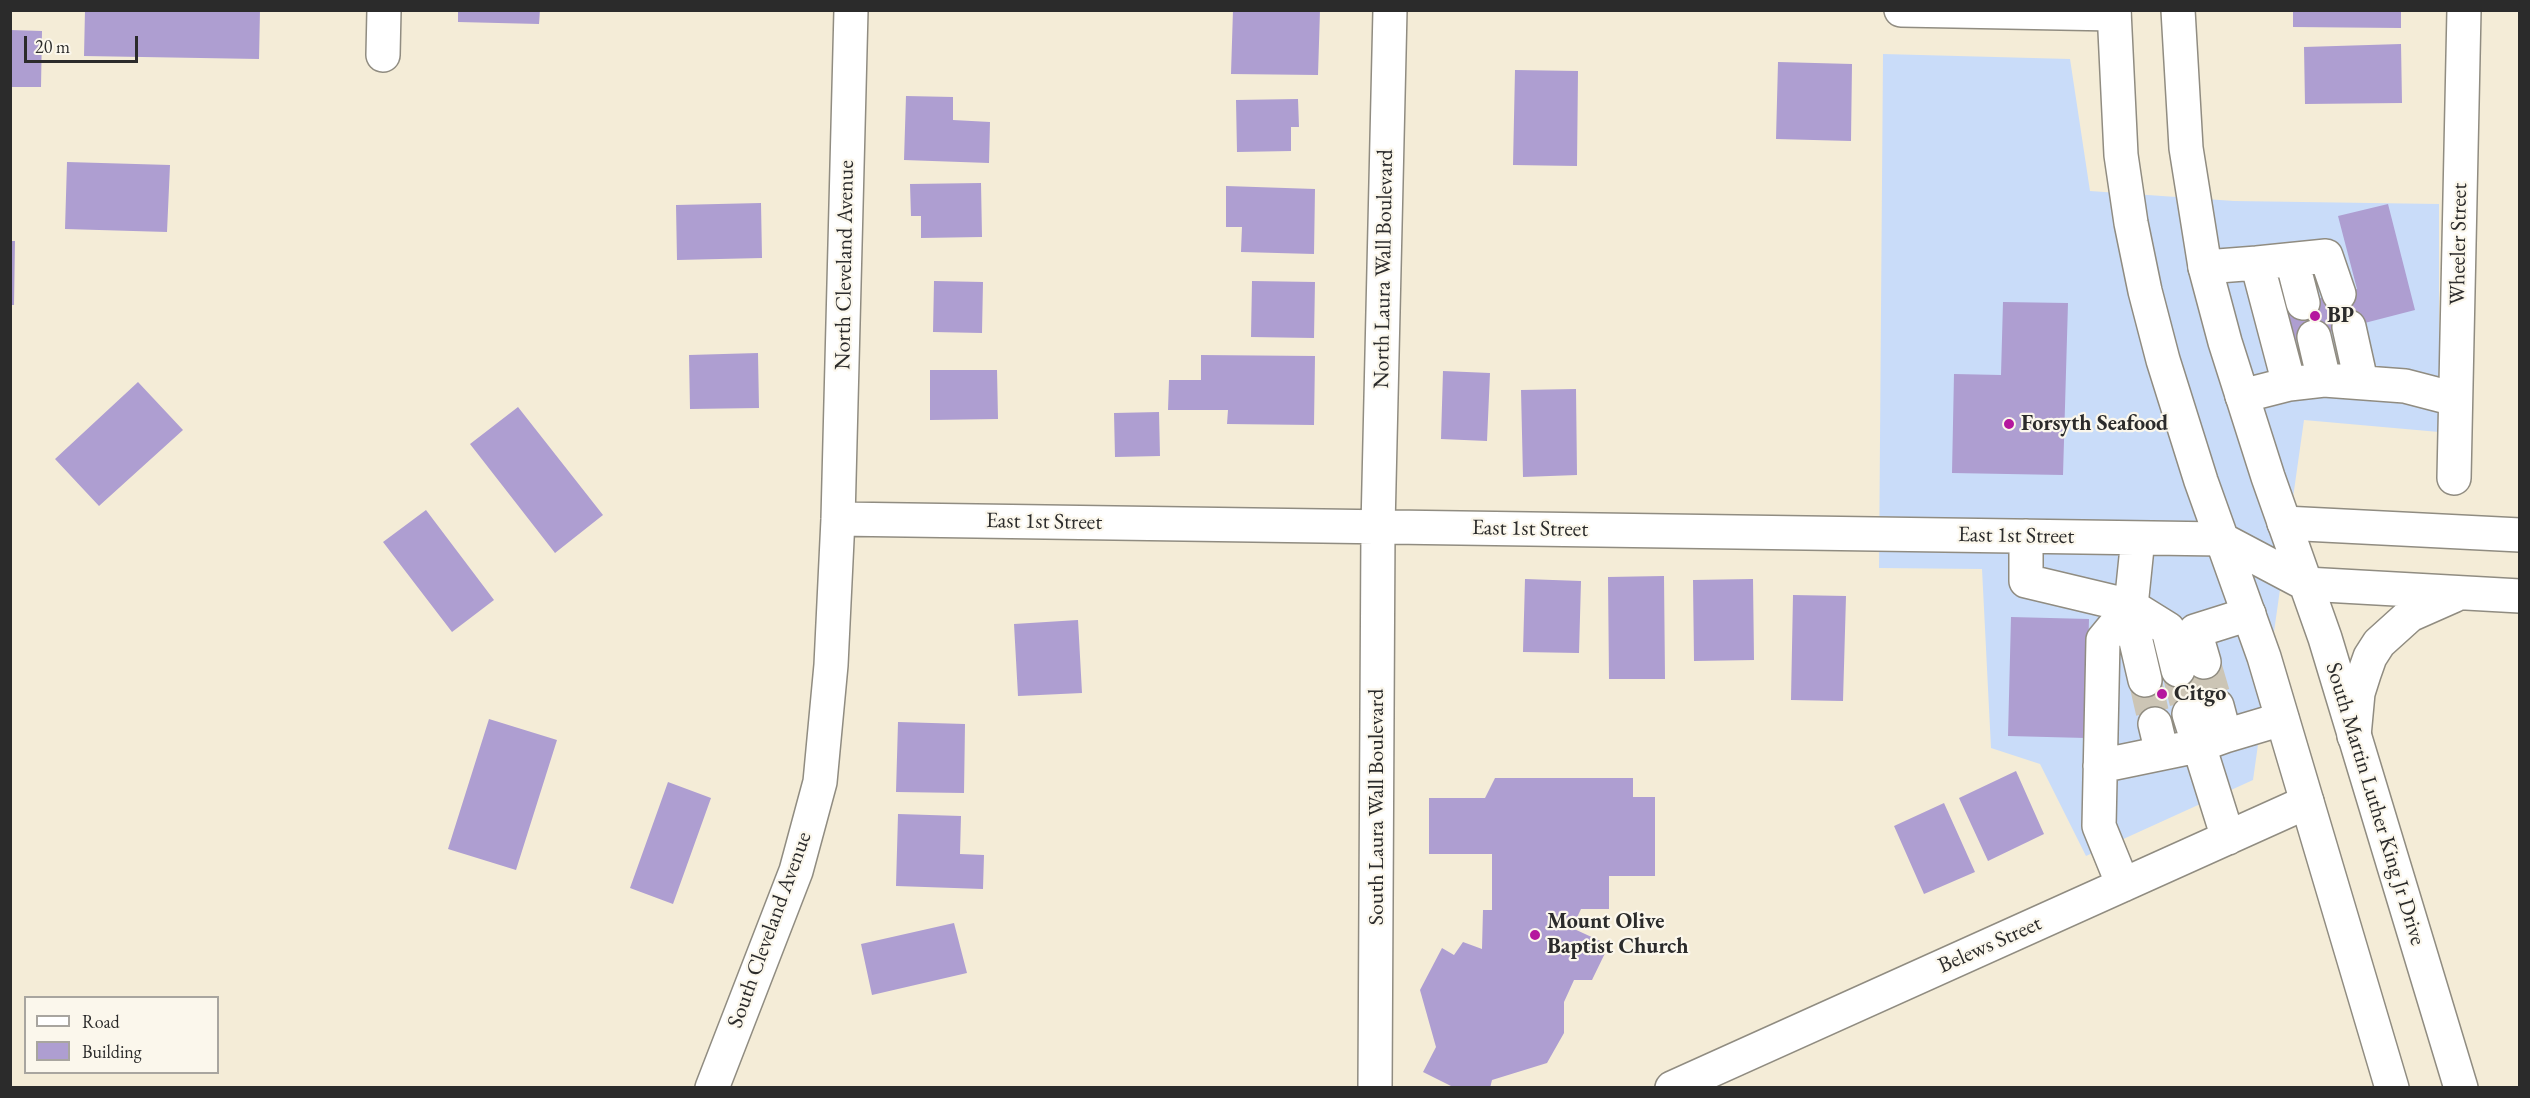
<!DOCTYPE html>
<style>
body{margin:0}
#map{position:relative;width:2530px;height:1098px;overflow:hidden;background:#f4ecd7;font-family:"EB Garamond",serif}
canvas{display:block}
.frame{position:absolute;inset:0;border:12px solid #2b2b2b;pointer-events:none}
.legend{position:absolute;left:24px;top:996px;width:195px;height:78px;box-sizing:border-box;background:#fbf7ec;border:2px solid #a8a59f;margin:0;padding:8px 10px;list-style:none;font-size:18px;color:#2b2b2b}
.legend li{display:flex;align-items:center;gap:12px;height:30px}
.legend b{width:30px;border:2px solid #a8a59f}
.scale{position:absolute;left:24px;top:36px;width:114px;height:27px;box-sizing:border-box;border:3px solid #2b2b2b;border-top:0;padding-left:8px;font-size:18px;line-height:21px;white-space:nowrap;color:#2b2b2b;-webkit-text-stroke:4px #fbf7ec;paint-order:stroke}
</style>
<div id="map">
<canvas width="2530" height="1098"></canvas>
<div class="frame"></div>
<ul class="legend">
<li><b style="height:8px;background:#fff"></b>Road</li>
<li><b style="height:16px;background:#ae9ed1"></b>Building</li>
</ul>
<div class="scale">20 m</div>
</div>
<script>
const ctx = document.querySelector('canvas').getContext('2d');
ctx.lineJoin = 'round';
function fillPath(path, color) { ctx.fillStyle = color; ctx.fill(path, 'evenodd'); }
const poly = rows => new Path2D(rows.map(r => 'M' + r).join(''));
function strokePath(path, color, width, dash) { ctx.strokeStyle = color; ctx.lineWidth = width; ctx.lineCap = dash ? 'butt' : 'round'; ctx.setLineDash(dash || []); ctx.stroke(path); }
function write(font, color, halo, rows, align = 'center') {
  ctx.font = font + ' "EB Garamond",serif'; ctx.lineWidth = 4.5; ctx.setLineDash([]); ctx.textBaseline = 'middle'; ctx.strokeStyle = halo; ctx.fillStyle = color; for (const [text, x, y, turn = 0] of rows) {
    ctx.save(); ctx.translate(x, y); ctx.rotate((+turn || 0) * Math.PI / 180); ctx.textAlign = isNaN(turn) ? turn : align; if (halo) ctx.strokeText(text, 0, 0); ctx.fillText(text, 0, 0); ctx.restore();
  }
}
const built = poly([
 [1883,54,2070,59,2090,191,2234,201,2439,204,2439,432,2304,420,2253,780,2086,856,2040,764,1991,748,1982,569,1879,568]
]);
const building = poly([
 [85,10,260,10,259,59,84,56],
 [458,10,540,10,539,24,458,22],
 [1233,10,1320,10,1318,75,1231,74],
 [2293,10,2401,10,2401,28,2293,27],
 [10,30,42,31,41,87,10,87],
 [2401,44,2402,103,2305,104,2304,47],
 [1778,62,1852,64,1851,141,1776,139],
 [1515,70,1578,71,1577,166,1513,165],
 [906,96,953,97,953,120,990,122,989,163,904,160],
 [1298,99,1299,127,1291,127,1291,151,1237,152,1236,100],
 [67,162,170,165,167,232,65,229],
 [981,183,982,237,921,238,921,216,911,216,910,184],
 [1226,186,1315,189,1314,254,1241,252,1242,227,1226,227],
 [761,203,762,258,677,260,676,205],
 [2388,204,2415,310,2291,342,2282,308,2357,289,2338,216],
 [10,241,15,241,14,305,10,305],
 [934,281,983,282,982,333,933,332],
 [1252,281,1315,282,1314,338,1251,337],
 [2003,302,2068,303,2063,475,1952,473,1954,374,2001,375],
 [758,353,759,408,690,409,689,355],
 [1201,355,1315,356,1314,425,1227,424,1228,410,1168,410,1169,380,1201,380],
 [930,370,997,370,998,419,930,420],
 [1443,371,1490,373,1487,441,1441,439],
 [138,382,183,430,99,506,55,459],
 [1576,389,1577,475,1523,477,1521,390],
 [518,407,603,515,555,553,470,444],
 [1159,412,1160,456,1115,457,1114,413],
 [426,510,494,600,452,632,383,542],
 [1664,576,1665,679,1609,679,1608,577],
 [1525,579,1581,581,1579,653,1523,652],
 [1753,579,1754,660,1694,661,1693,580],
 [1793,595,1846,596,1843,701,1791,700],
 [2011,617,2089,619,2086,738,2008,736],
 [1078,620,1082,693,1018,696,1014,624],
 [489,719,557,740,516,870,448,849],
 [898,722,965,724,964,793,896,792],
 [2016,771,2044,834,1988,861,1959,798],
 [1495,778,1633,778,1633,797,1655,797,1655,876,1609,876,1609,909,1581,909,1572,928,1609,945,1592,980,1574,980,1564,1002,1564,1033,1547,1063,1492,1080,1490,1088,1455,1088,1423,1072,1436,1047,1420,990,1442,948,1454,955,1463,942,1482,949,1483,910,1492,910,1492,854,1429,854,1429,798,1485,798],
 [668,782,711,798,673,904,630,888],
 [1944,803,1975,872,1924,894,1894,826],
 [898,814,961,816,960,854,984,855,983,889,896,886],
 [954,923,967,973,872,995,861,944]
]);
const minorTunnel = poly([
 [2204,662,2217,706],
 [2178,670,2189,714],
 [2145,680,2155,724]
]);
const minor = poly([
 [1901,10,2114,14],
 [383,55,384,10],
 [2292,260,2303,303],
 [2257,263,2326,256,2339,294],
 [2205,267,2257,263,2289,384],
 [2349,327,2361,381],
 [2314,337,2324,380],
 [2242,396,2289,384,2324,380,2405,386,2455,399],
 [2454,478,2464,10],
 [838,519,2221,539],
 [2026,536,2026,581,2131,606,2138,538],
 [2131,606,2168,629,2178,670],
 [2131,606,2135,637,2145,680],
 [2204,662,2195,631,2249,614],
 [2217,706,2225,736,2282,719],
 [2189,714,2228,838],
 [2155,724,2162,753],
 [2100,766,2197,746,2225,736],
 [2123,885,2099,826,2103,640,2131,606],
 [712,1088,796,871,820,782,831,665,838,519,851,10],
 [1375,1088,1378,527,1390,10],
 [1672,1088,2307,802]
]);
const major = poly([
 [2114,10,2121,155,2131,223,2145,291,2163,360,2201,481,2264,657,2392,1088],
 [2178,10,2186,148,2205,267,2225,342,2268,477,2325,638,2461,1088],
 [2221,539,2306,584]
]);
const highway = poly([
 [2284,523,2520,535],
 [2306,584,2520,596],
 [2354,736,2358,693,2364,674,2370,657,2379,643,2410,615,2453,596]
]);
const markers = [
 [2315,316,6,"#b5179e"],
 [2009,424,6,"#b5179e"],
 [2162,694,6,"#b5179e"],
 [1535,935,6,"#b5179e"]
];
const streetNames = [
 ["Wheeler Street",2459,244,-89],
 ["North Cleveland Avenue",845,265,-89],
 ["North Laura Wall Boulevard",1384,269,-89],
 ["East 1st Street",1044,522,1],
 ["East 1st Street",1530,529,1],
 ["East 1st Street",2016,536,1],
 ["South Martin Luther King Jr Drive",2375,804,73],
 ["South Laura Wall Boulevard",1377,807,-90],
 ["South Cleveland Avenue",770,930,-70],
 ["Belews Street",1990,945,-24]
];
const poiNames = [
 ["BP",2327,316],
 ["Forsyth Seafood",2021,424],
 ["Citgo",2174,694],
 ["Mount Olive",1547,922],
 ["Baptist Church",1547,947]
];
fillPath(built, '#c9dcf9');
fillPath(building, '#ae9ed1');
strokePath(minorTunnel, '#ccc5b5', 33, [33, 16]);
strokePath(minor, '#908c81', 36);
strokePath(major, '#908c81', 36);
strokePath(highway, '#908c81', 36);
strokePath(minor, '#fff', 33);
strokePath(major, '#fff', 33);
strokePath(highway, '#fff', 33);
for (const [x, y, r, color] of markers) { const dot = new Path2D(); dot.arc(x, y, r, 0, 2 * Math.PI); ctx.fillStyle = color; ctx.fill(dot); strokePath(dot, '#fbf7ec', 2); }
write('22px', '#2b2b2b', '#fbf7ec', streetNames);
write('bold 22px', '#2b2b2b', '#fbf7ec', poiNames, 'left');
</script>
